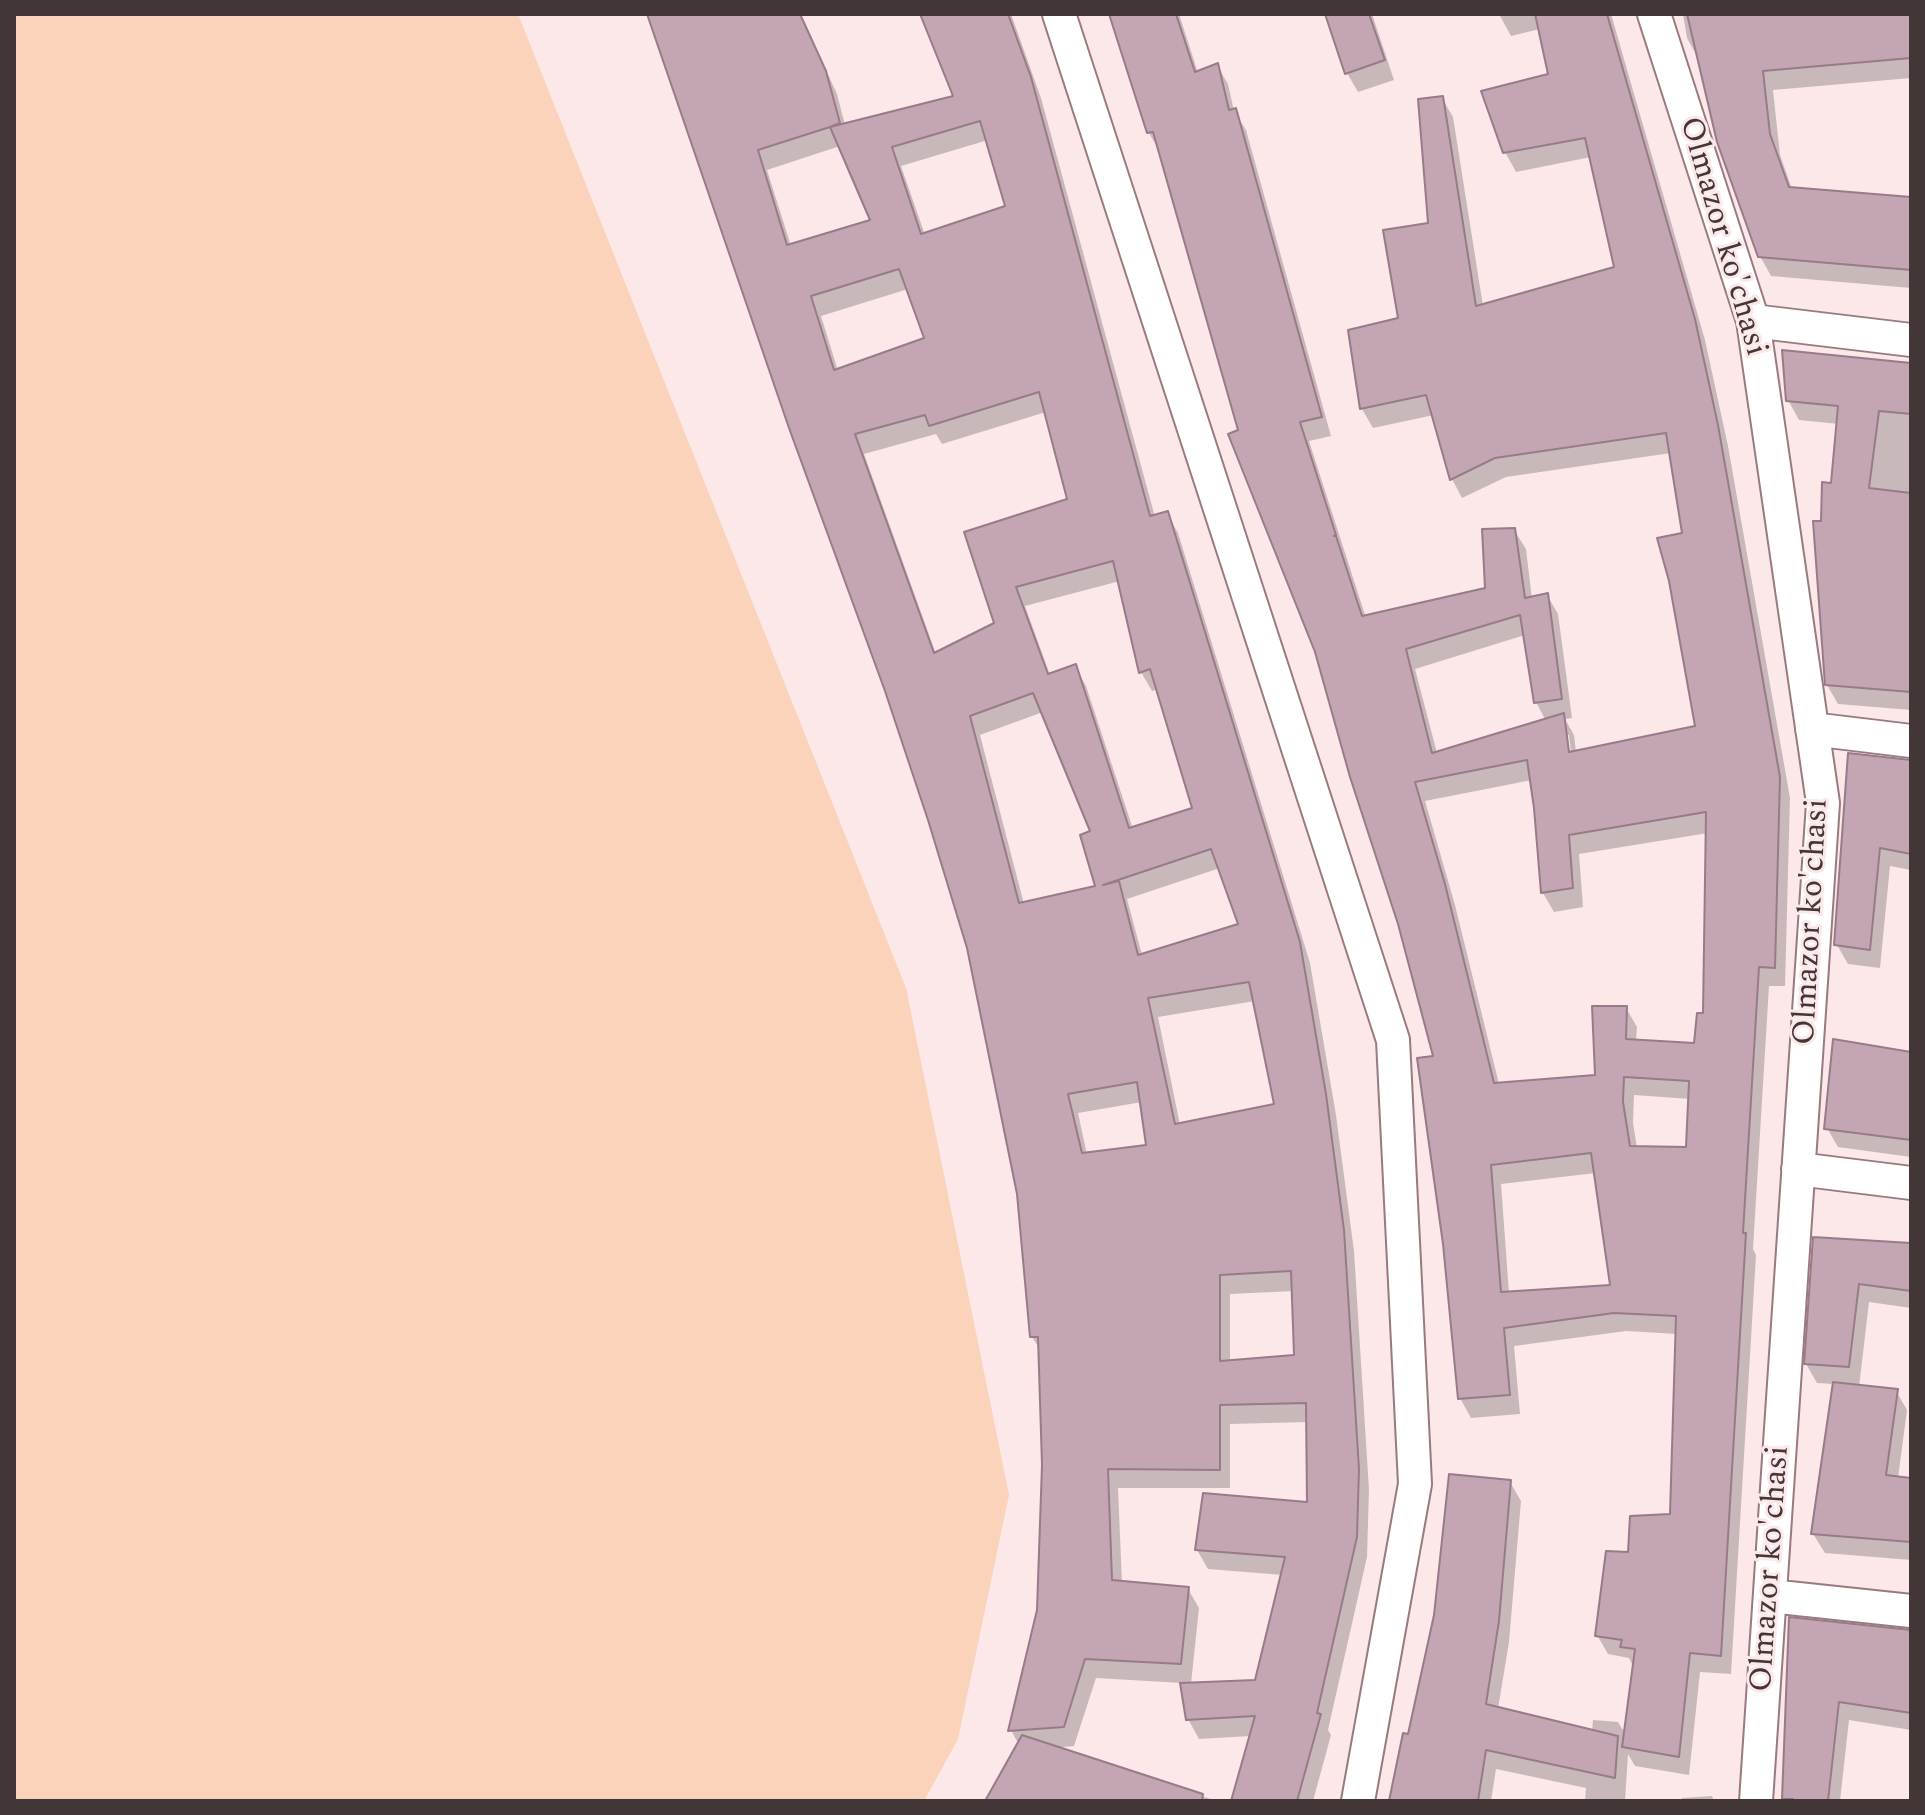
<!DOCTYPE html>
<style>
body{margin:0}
#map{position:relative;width:1925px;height:1815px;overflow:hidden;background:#fce7e9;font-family:Spectral,serif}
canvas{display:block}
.frame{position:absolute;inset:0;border:16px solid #433637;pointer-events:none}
</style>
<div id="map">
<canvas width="1925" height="1815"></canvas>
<div class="frame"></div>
</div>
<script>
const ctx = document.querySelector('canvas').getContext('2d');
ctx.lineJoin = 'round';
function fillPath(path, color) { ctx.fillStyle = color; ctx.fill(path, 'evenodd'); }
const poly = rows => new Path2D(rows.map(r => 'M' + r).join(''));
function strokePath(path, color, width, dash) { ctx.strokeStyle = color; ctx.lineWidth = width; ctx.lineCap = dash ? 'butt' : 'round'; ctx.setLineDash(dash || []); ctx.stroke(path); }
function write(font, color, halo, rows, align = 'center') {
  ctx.font = font + ' Spectral,serif'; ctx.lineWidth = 6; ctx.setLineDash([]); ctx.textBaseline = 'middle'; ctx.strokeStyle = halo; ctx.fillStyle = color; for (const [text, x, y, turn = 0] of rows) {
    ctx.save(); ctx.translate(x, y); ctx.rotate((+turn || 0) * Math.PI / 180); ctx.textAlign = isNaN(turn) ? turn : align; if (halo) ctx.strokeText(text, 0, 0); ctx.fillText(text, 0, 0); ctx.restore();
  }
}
const green = poly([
 [14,14,518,14,906,988,1009,1495,958,1739,924,1801,14,1801]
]);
const shadow = poly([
 [648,14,800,14,837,94,845,125,956,98,922,14,1011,14,1041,98,1155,517,1167,514,1178,533,1310,963,1336,1115,1354,1251,1369,1490,1367,1557,1328,1730,1331,1735,1313,1801,1233,1801,1251,1736,1199,1739,1188,1719,1182,1683,1096,1678,1074,1746,1054,1748,1217,1801,987,1801,1019,1745,1011,1730,1039,1610,1044,1465,1041,1351,1032,1337,1019,1193,969,947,887,691],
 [988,140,1008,208,925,235,901,166],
 [840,146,873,221,791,246,767,170],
 [908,289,927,339,838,371,821,316],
 [1046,412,1070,501,967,533,997,624,936,654,864,454,936,434,942,444],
 [1120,581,1141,672,1152,691,1158,689,1195,809,1133,829,1086,686,1075,667,1050,675,1025,606],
 [1043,712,1092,832,1098,888,1024,904,980,735],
 [1220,868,1240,925,1142,955,1127,899],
 [1255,1001,1277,1105,1180,1125,1158,1017],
 [1142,1102,1148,1147,1087,1155,1078,1113],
 [1294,1291,1296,1357,1230,1362,1230,1294],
 [1308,1422,1309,1504,1197,1550,1208,1569,1283,1575,1256,1682,1191,1684,1199,1608,1188,1589,1122,1583,1118,1488,1230,1488,1230,1424],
 [1111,14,1179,14,1198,73,1217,65,1228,84,1234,111,1246,130,1331,436,1309,441,1366,618,1487,589,1514,530,1526,549,1532,599,1547,595,1558,614,1572,718,1565,719,1574,735,1576,752,1697,728,1684,534,1671,453,1506,477,1462,498,1452,479,1434,415,1373,428,1362,409,1400,320,1430,224,1442,98,1453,117,1483,306,1617,269,1591,157,1516,172,1505,152,1551,76,1540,29,1511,36,1499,14,1611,14,1705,340,1728,446,1790,798,1785,986,1769,986,1753,1249,1756,1255,1731,1674,1700,1672,1689,1775,1635,1766,1628,1754,1625,1801,1585,1801,1586,1788,1496,1769,1491,1801,1391,1801,1410,1736,1510,1482,1521,1501,1509,1642,1498,1709,1592,1731,1593,1720,1618,1722,1626,1735,1633,1666,1629,1658,1608,1654,1597,1635,1630,1554,1672,1516,1677,1334,1626,1331,1514,1346,1520,1414,1471,1418,1460,1398,1436,1058,1400,923,1317,651,1240,431,1160,152,1149,133],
 [1525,635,1536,702,1546,721,1437,753,1415,669],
 [1565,735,1569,735,1572,761,1568,762],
 [1532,780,1543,893,1554,912,1583,907,1579,854,1708,833,1705,1015,1695,1046,1636,1042,1637,1027,1626,1008,1597,1077,1499,1084,1455,905,1425,801],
 [1634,1095,1690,1099,1688,1149,1637,1148,1633,1123],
 [1596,1173,1612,1287,1509,1293,1501,1184],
 [1327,14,1372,14,1394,80,1358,92,1347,73],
 [1683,14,1911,14,1911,78,1773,90,1780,155,1792,189,1910,199,1911,187,1911,288,1771,276,1760,256,1698,58,1687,38],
 [1911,365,1911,710,1838,704,1827,685,1823,522,1832,486,1839,424,1799,420,1788,400],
 [1911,762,1911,870,1890,866,1880,968,1848,964,1837,945],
 [1911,1054,1911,1157,1838,1147,1827,1128],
 [1815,1240,1911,1245,1911,1308,1869,1302,1859,1387,1896,1391,1907,1410,1898,1478,1911,1480,1911,1560,1825,1553,1813,1534,1834,1384,1817,1383,1806,1364],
 [1791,1619,1911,1632,1911,1730,1849,1720,1840,1801,1786,1801,1784,1798],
 [1712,1796,1714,1801,1681,1801,1682,1798]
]);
const building = poly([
 [647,14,800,14,826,71,840,123,830,127,953,96,920,14,1008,14,1031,77,1150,516,1168,511,1300,942,1326,1094,1344,1230,1359,1469,1357,1537,1317,1713,1321,1714,1297,1801,1231,1801,1255,1716,1186,1720,1180,1683,1255,1680,1285,1557,1195,1550,1203,1493,1307,1502,1306,1403,1220,1405,1220,1470,1108,1469,1112,1580,1189,1587,1181,1664,1085,1659,1064,1727,1008,1731,1037,1610,1042,1465,1038,1337,1030,1337,1017,1194,967,948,928,820,885,691,789,428,647,14],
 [980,121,1005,206,921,234,892,147,980,121],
 [830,127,870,220,787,245,758,150,830,127],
 [899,269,924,338,834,370,811,296,899,269],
 [1039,392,1067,499,964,532,994,623,934,653,855,434,925,415,929,426,1039,392],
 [1113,561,1139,673,1150,669,1192,808,1129,828,1076,664,1048,674,1016,587,1113,561],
 [1033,693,1090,831,1080,835,1095,886,1019,903,970,716,1033,693],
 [1211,849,1238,924,1138,955,1119,881,1103,885,1211,849],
 [1249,982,1274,1104,1175,1124,1148,998,1249,982],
 [1137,1082,1146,1145,1082,1153,1068,1094,1137,1082],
 [1291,1271,1294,1355,1220,1361,1220,1275,1291,1271],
 [1109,14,1176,14,1195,72,1218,63,1229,110,1236,108,1322,417,1300,422,1336,535,1334,536,1336,536,1362,616,1485,588,1482,529,1515,528,1525,598,1548,593,1562,699,1534,703,1520,615,1406,649,1432,753,1564,713,1569,752,1695,726,1669,581,1657,538,1682,533,1666,433,1495,458,1450,480,1426,395,1360,409,1348,330,1398,318,1383,230,1428,223,1418,99,1443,96,1476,306,1614,267,1585,138,1503,153,1481,91,1548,74,1535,14,1607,14,1695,319,1718,425,1780,777,1775,968,1759,967,1743,1233,1746,1233,1721,1656,1690,1653,1679,1757,1622,1747,1635,1649,1620,1647,1622,1640,1595,1636,1606,1551,1628,1552,1630,1516,1670,1514,1676,1316,1614,1313,1504,1328,1510,1395,1458,1399,1443,1244,1417,1058,1433,1056,1398,924,1350,777,1315,652,1228,434,1238,430,1153,132,1147,133,1109,14],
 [1527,760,1534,808,1541,893,1573,888,1569,835,1706,812,1703,1013,1697,1013,1694,1043,1626,1039,1627,1006,1592,1006,1595,1075,1494,1083,1445,884,1415,782,1527,760],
 [1624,1077,1689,1081,1686,1147,1630,1146,1623,1102,1624,1077],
 [1591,1153,1610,1285,1501,1292,1491,1165,1591,1153],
 [1325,14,1369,14,1385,60,1345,74,1325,14],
 [1687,14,1911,14,1911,58,1763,71,1770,134,1789,187,1911,197,1911,270,1758,257,1717,142,1687,14],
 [1782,350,1911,363,1911,414,1879,411,1869,488,1911,493,1911,692,1825,685,1813,521,1821,521,1822,482,1831,483,1838,406,1786,401,1782,350],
 [1848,753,1911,760,1911,854,1880,848,1870,950,1834,945,1848,753],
 [1833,1039,1911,1052,1911,1140,1824,1129,1833,1039],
 [1813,1237,1911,1243,1911,1291,1859,1284,1849,1367,1804,1364,1813,1237],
 [1833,1382,1898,1389,1886,1475,1911,1478,1911,1542,1811,1534,1833,1382],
 [1449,1474,1511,1480,1499,1621,1486,1704,1618,1736,1615,1778,1486,1750,1478,1801,1389,1801,1403,1733,1408,1734,1434,1615,1449,1474],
 [1789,1617,1911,1630,1911,1713,1839,1702,1828,1801,1793,1801,1793,1799,1782,1799,1789,1617],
 [1022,1735,1203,1794,1202,1801,985,1801,1022,1735]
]);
const minor = poly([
 [1059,14,1393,1040,1415,1484,1358,1801],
 [1654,14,1753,321,1823,803,1756,1801],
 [1753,321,1911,340],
 [1812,729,1911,741],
 [1798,1169,1911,1183],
 [1770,1596,1911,1611]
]);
const streetNames = [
 ["Olmazor ko'chasi",1721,237,74],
 ["Olmazor ko'chasi",1813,922,-87],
 ["Olmazor ko'chasi",1772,1569,-86]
];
fillPath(green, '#fad3ba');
fillPath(shadow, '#0003');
fillPath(building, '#c3a5b3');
strokePath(building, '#977b89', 2);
strokePath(minor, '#997a7e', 36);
strokePath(minor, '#fff', 32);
write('32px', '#433637', '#fce7e9', streetNames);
</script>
